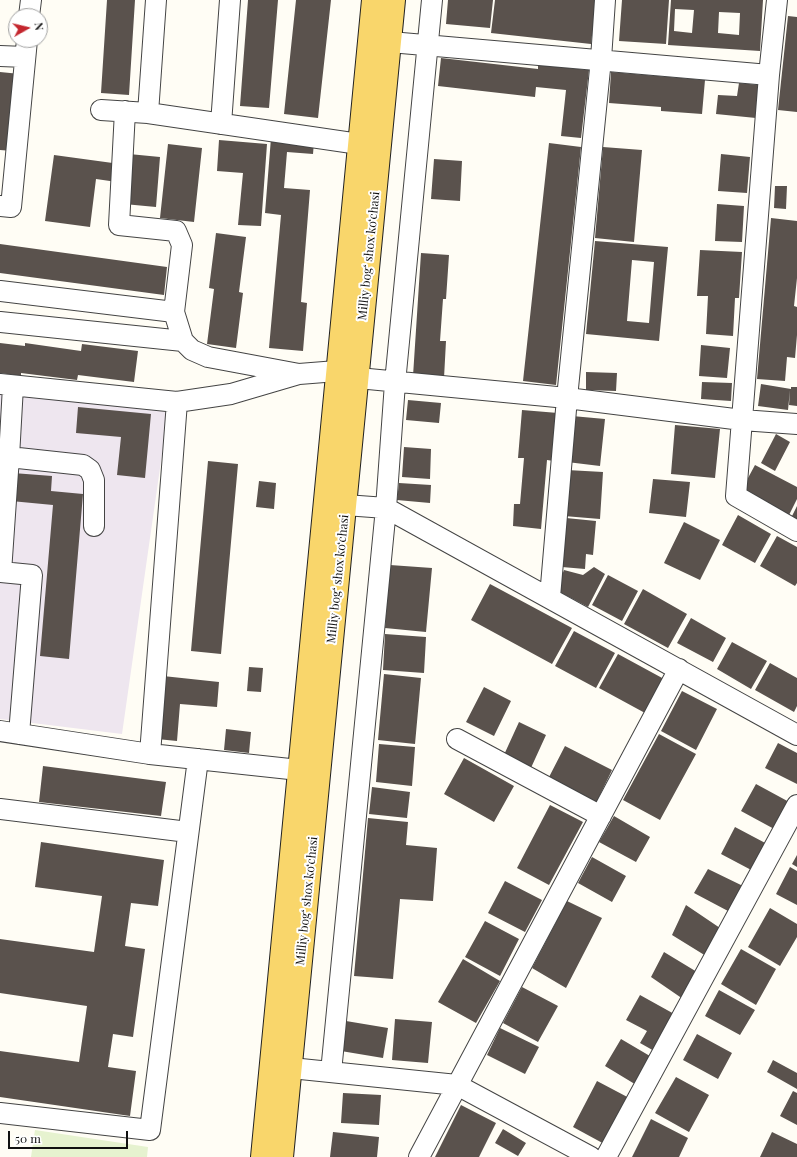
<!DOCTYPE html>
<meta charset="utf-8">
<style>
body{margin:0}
#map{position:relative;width:797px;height:1157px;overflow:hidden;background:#fffdf5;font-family:"Playfair Display",serif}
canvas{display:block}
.north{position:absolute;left:8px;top:8px;width:40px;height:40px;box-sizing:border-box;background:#fff;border:1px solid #a0a0a0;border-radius:50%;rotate:82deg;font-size:11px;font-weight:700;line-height:16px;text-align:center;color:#111}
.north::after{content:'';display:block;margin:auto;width:14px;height:18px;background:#c4262e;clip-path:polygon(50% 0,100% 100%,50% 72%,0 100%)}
.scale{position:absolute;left:8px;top:1131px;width:120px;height:18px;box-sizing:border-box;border:2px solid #111;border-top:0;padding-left:5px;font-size:12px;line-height:14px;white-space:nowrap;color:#111;-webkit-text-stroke:3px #fff;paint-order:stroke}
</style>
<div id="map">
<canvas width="797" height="1157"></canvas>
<div class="north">N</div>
<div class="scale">50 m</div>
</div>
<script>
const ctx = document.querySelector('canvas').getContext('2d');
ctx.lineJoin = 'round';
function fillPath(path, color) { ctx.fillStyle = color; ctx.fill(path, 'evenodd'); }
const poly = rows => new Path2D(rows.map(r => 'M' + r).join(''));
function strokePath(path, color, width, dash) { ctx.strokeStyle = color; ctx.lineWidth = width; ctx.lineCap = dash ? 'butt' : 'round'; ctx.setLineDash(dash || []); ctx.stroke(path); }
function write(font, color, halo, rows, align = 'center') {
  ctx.font = font + ' "Playfair Display",serif'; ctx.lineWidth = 4; ctx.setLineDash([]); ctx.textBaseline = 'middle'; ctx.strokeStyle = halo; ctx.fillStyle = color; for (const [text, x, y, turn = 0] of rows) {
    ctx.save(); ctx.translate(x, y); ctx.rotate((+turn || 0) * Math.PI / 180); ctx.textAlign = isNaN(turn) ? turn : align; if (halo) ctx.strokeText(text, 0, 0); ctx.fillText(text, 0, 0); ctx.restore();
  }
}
const industrial = poly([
 [0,391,168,412,122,734,0,719]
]);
const pitch = poly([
 [35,1130,148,1147,147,1157,31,1157]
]);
const building = poly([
 [107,0,135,0,129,95,101,93],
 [248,0,278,0,269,108,240,106],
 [296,0,331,0,318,118,284,114],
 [448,0,493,0,490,28,446,24],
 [495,0,596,0,591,44,491,33],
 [622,0,669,0,666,44,619,41],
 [671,0,763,0,760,51,668,45],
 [675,9,694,10,692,33,674,31],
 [719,12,740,13,739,35,718,33],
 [788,16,797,17,797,112,778,110],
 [441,58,538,69,538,65,589,70,581,138,561,136,566,90,536,87,535,97,438,86],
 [0,72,20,74,13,151,0,150],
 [611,72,705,80,702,114,661,111,661,107,609,103],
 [739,83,759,85,756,118,716,114,718,95,737,96],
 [271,138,314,142,313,154,287,152,284,188,310,190,301,302,307,303,303,351,269,348,281,215,265,213],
 [219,140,267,144,261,226,238,225,243,173,217,171],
 [549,143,581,147,556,385,523,381],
 [168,144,202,148,194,222,160,218],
 [603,147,642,150,634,242,595,238],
 [129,154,160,157,156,207,124,204],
 [721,154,750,157,747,193,718,191],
 [54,155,120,164,117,182,96,179,90,227,45,221],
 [434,159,462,161,460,201,431,199],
 [775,186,787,186,786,209,774,208],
 [717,204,744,206,742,242,715,241],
 [771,218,797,221,797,278,794,306,797,307,797,335,795,358,787,357,785,381,757,379],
 [216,233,246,237,239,292,243,293,236,348,207,344,214,289,209,288],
 [595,241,668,247,659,341,586,334],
 [632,260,654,262,649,323,627,321],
 [0,244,167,267,164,295,0,273],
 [700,250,742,252,739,298,735,298,733,336,706,334,708,296,697,296],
 [421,253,449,255,446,299,443,299,440,341,446,341,444,378,413,376],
 [0,343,25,346,25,343,81,351,82,344,138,351,134,382,78,375,77,380,21,373,21,376,0,373],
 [701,345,730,348,727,378,699,376],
 [586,372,617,373,616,391,586,390],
 [702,382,732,383,731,401,701,399],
 [761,384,791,389,791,387,797,387,797,406,789,405,790,390,788,410,758,406],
 [408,400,441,403,439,423,406,420],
 [78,407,151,414,145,478,117,475,121,437,76,433],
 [522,410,558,413,554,461,547,460,541,529,513,526,514,504,520,504,524,458,518,458],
 [572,416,605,419,600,466,567,462],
 [675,425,720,429,715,478,671,474],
 [776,434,790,442,775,471,761,463],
 [404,447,431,449,430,479,402,477],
 [208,461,238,464,221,654,191,651],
 [755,465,797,487,797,499,789,515,741,491],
 [567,470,603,472,600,519,564,516],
 [13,473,52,476,51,491,83,494,69,659,40,656,53,505,11,501],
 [653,479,690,482,686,517,649,513],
 [259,481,276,483,274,509,256,507],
 [399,483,431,485,430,503,397,500],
 [797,506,797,519,792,516],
 [738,515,771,534,755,563,722,545],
 [566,518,596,521,593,555,586,554,585,569,562,567],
 [684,522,720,540,700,580,664,563],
 [777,536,797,547,797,583,795,586,760,566],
 [390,565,432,568,426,632,385,628],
 [594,567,605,574,588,607,556,590,564,570,583,575],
 [608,575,638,591,622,621,592,605],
 [490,584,572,628,552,664,471,620],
 [643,589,687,614,668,648,624,624],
 [691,618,726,638,713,662,677,643],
 [574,631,615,653,596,688,555,666],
 [385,634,426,637,424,673,383,670],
 [732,642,767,661,751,689,717,669],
 [618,654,664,679,645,713,599,688],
 [770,663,797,678,797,706,794,712,755,690],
 [249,667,263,668,261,692,247,691],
 [384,674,421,678,415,744,378,740],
 [163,676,219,682,217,707,180,704,177,741,157,739],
 [484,687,511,701,494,736,466,722],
 [682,691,717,709,696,750,661,731],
 [519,722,546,735,530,770,503,757],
 [226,729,251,732,249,753,224,750],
 [659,734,696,754,660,820,623,800],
 [778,743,797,753,797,784,765,768],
 [379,744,415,747,412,786,376,782],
 [565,746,612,770,596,803,548,779],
 [464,758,514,786,494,822,444,794],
 [43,766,166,782,161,816,39,802],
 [756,784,791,803,776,830,741,811],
 [372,787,410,792,407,818,369,814],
 [550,805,583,822,549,885,517,868],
 [614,816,650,837,636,862,599,842],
 [368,818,408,822,406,845,437,848,433,901,400,899,393,979,354,976],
 [735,827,769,845,755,872,721,854],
 [41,842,164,860,158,906,131,903,125,946,145,949,133,1037,113,1034,108,1067,136,1071,130,1116,0,1097,0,1051,79,1062,87,1006,0,993,0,939,94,952,102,896,35,887],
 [797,855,797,867,792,864],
 [592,857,626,876,612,902,578,883],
 [790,867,797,871,797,905,776,894],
 [708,869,743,886,728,911,694,893],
 [505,881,542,900,525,932,488,913],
 [567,901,602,918,566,988,532,968],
 [686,905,720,928,706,956,672,935],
 [770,908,797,924,797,937,780,966,748,947],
 [485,921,519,939,500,976,465,957],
 [741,949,776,969,756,1005,721,984],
 [664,952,697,972,683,999,651,977],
 [463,959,500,981,476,1023,438,1002],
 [522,987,558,1006,538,1042,503,1023],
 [719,990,755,1010,740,1035,705,1016],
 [640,995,676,1015,656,1052,640,1043,647,1031,626,1020],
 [395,1019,432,1022,428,1063,392,1060],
 [346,1021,388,1028,383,1058,341,1051],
 [500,1028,539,1047,525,1074,487,1055],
 [697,1034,732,1053,718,1079,683,1060],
 [621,1039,655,1059,638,1086,605,1066],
 [773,1060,797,1073,797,1089,767,1072],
 [676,1077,709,1095,689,1132,655,1113],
 [597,1081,633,1100,608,1146,573,1127],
 [793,1091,797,1093,797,1125,780,1116],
 [343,1093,381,1095,379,1125,341,1123],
 [461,1105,496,1123,479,1157,435,1157],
 [651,1119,688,1138,679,1157,632,1157],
 [503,1129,526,1143,518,1156,495,1143],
 [333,1132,379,1137,377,1157,330,1157],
 [772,1132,797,1144,797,1157,760,1157]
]);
const minor = poly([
 [777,0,769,75,736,496,797,531],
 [29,16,31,0],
 [390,42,769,75],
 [0,56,25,57],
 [101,110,148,113,359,144],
 [125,111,119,225,176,231,182,245,174,312,183,341,192,350,208,357,299,374],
 [148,113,156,0],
 [221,124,230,0],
 [0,206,11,207,27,40],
 [0,291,174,312],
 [0,322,183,341],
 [358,378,567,398,742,420,797,424],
 [0,384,177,402,231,394,299,374,337,371],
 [13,386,9,457,83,465,90,470,94,480,94,526],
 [9,457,1,572,32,575,19,734],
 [345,505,386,508,797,735],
 [550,597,567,398,601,59,605,0],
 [0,731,150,754,299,770],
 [457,739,601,816],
 [150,754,177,402],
 [0,809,188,832],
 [291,1068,457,1085,591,1157],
 [331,1072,386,508,395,383,432,0],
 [0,1113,150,1130,198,759],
 [419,1157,679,669],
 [606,1157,797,805]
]);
const major = poly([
 [262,1157,373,0],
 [282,1157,394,0]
]);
const streetNames = [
 ["Milliy bog‘ shox ko‘chasi",369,256,-84],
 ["Milliy bog‘ shox ko‘chasi",338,579,-84],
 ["Milliy bog‘ shox ko‘chasi",307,901,-84]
];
fillPath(industrial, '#eee6ef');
fillPath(pitch, '#e6f2cf');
fillPath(building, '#5a524d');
strokePath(minor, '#444', 22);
strokePath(major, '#222', 24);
strokePath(minor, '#fff', 20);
strokePath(major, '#f9d66b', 22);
write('12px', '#111', '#fff', streetNames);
</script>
